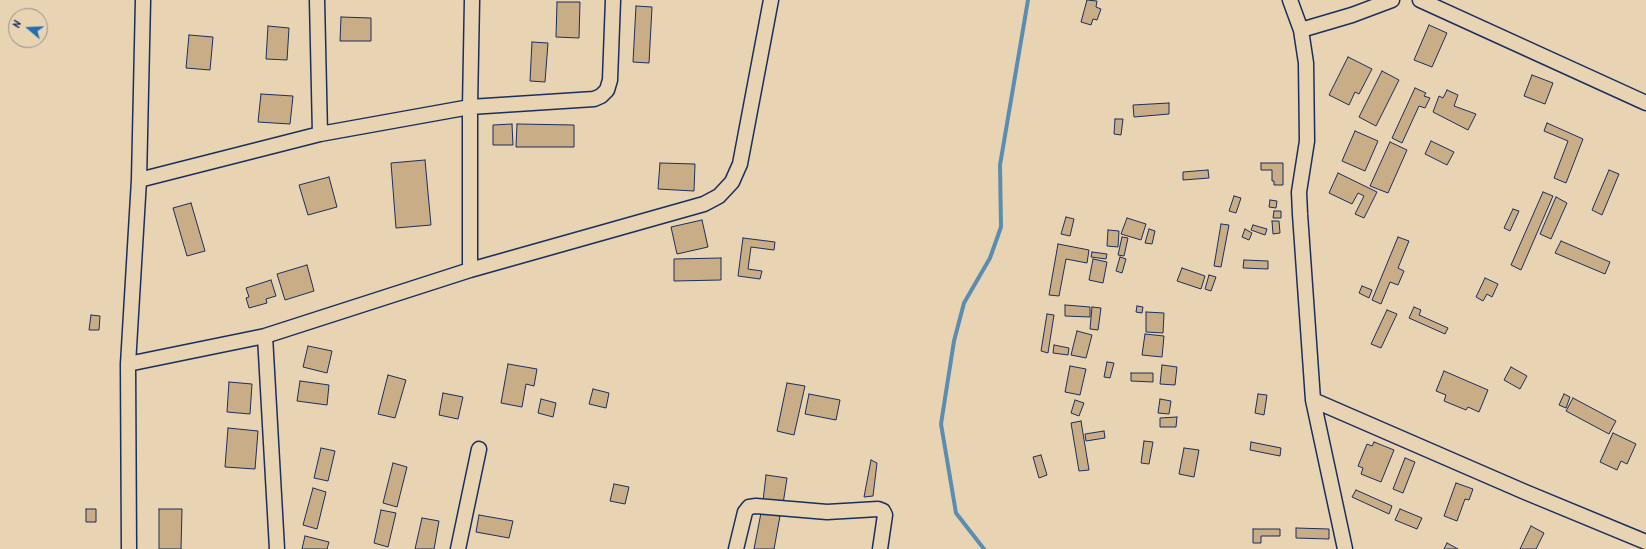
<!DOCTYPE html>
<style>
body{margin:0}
#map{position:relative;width:1646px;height:549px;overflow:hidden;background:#e8d3b2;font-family:Kalam,sans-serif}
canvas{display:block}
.north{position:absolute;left:8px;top:8px;width:40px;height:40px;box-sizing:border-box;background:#e8d3b2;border:1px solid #969190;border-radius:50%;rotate:289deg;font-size:11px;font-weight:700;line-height:16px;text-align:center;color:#1b2f5e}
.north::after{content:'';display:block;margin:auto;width:14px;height:18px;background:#1f6fb2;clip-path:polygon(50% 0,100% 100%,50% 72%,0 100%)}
</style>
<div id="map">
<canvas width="1646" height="549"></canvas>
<div class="north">N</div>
</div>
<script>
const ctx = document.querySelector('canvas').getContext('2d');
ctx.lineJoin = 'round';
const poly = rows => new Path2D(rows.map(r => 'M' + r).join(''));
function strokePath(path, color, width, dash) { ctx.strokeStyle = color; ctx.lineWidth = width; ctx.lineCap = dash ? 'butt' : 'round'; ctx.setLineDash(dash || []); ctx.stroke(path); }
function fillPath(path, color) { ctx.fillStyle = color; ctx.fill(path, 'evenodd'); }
const stream = poly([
 [984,549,956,513,941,424,954,341,964,303,990,258,1001,227,1000,165,1028,0]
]);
const building = poly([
 [1087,0,1097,1,1096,7,1101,9,1097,20,1093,19,1091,25,1081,22,1087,0],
 [557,2,580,2,579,38,556,37,557,2],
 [636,6,652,7,649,63,633,62,636,6],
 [341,17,371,18,371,41,340,41,341,17],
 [1429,25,1447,33,1432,67,1414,60,1429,25],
 [268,26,289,28,287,60,266,59,268,26],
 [189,35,213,37,210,70,186,68,189,35],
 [532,42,548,43,545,82,530,81,532,42],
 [1348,57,1372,69,1359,94,1355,92,1349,105,1329,95,1348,57],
 [1382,71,1399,80,1376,126,1359,117,1382,71],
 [1532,75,1553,83,1545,104,1524,96,1532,75],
 [1415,88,1426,93,1424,96,1430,98,1425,108,1419,106,1402,143,1392,138,1415,88],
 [1447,90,1458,95,1454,106,1476,114,1468,130,1433,112,1439,96,1443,98,1447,90],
 [261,94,293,96,290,124,258,122,261,94],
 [1169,103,1169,114,1134,117,1133,105,1169,103],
 [1115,119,1123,119,1121,135,1114,134,1115,119],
 [1547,123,1583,139,1566,183,1554,178,1568,141,1544,131,1547,123],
 [512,124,513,145,493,145,493,125,512,124],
 [517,124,574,125,574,147,516,147,517,124],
 [1355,131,1378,141,1365,171,1342,161,1355,131],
 [1431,141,1454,152,1447,165,1425,154,1431,141],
 [1390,142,1407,150,1388,193,1370,186,1390,142],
 [425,160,431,225,396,228,391,163,425,160],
 [660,163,695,164,694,191,658,189,660,163],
 [1261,163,1283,163,1283,185,1274,185,1274,181,1272,181,1272,170,1261,170,1261,163],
 [1208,170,1209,178,1183,180,1183,172,1208,170],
 [1609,170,1619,174,1602,215,1592,210,1609,170],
 [1338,173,1377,192,1364,218,1355,214,1364,196,1358,193,1352,204,1329,193,1338,173],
 [329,177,337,207,308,215,299,185,329,177],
 [1543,192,1553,196,1521,270,1511,265,1543,192],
 [1234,196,1241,198,1236,213,1229,211,1234,196],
 [1556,197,1567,203,1551,239,1540,234,1556,197],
 [1270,200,1277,201,1276,208,1269,207,1270,200],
 [191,203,205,251,187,256,173,208,191,203],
 [1513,209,1519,211,1510,231,1504,228,1513,209],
 [1274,211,1281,211,1281,218,1273,218,1274,211],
 [1066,217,1074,219,1070,236,1061,234,1066,217],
 [1127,218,1146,224,1141,240,1121,234,1127,218],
 [702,220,708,247,677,254,671,227,702,220],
 [1272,221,1279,221,1280,233,1273,234,1272,221],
 [1221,224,1229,225,1221,267,1214,266,1221,224],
 [1253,225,1267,229,1265,235,1251,230,1253,225],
 [1149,229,1155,231,1152,244,1145,243,1149,229],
 [1245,229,1252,233,1249,240,1242,237,1245,229],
 [1108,230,1119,231,1118,247,1107,246,1108,230],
 [1122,237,1128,238,1124,256,1118,255,1122,237],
 [1398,237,1409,241,1398,268,1404,271,1398,285,1390,282,1381,304,1372,300,1398,237],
 [743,238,775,242,774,250,751,247,748,269,762,271,760,279,738,276,743,238],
 [1561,241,1610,262,1605,274,1555,253,1561,241],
 [1058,244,1089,250,1087,263,1066,259,1059,296,1049,295,1058,244],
 [1092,252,1107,254,1106,259,1091,257,1092,252],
 [1120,257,1126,259,1122,273,1116,271,1120,257],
 [721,258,721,280,674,281,674,259,721,258],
 [1093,259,1107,262,1103,283,1089,280,1093,259],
 [1244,260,1268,261,1268,269,1243,268,1244,260],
 [307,265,314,291,285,300,277,274,307,265],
 [1182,268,1205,276,1201,289,1177,281,1182,268],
 [1209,275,1216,277,1211,291,1205,289,1209,275],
 [1485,278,1498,284,1492,297,1487,294,1483,301,1476,297,1485,278],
 [271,280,276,296,266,299,267,303,249,308,246,298,249,297,246,288,271,280],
 [1362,286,1372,290,1369,298,1359,293,1362,286],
 [1065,305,1090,307,1090,317,1065,316,1065,305],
 [1137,306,1143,307,1142,313,1136,312,1137,306],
 [1092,307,1101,308,1098,330,1090,329,1092,307],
 [1414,307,1421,310,1419,315,1448,328,1445,334,1409,318,1414,307],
 [1387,310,1397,314,1381,348,1371,344,1387,310],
 [1146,312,1164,313,1163,333,1146,332,1146,312],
 [1047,314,1054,315,1048,353,1041,351,1047,314],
 [91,315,100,316,99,330,89,330,91,315],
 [1077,331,1092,335,1086,358,1071,355,1077,331],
 [1145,334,1164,336,1162,357,1142,355,1145,334],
 [1054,345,1069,348,1068,355,1053,353,1054,345],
 [308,346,332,351,327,373,303,367,308,346],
 [1107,362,1114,363,1110,378,1104,377,1107,362],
 [508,364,537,369,534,386,526,384,522,407,501,403,508,364],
 [1162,365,1177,367,1175,385,1160,384,1162,365],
 [1070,366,1086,369,1080,395,1065,392,1070,366],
 [1511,367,1527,376,1520,389,1504,380,1511,367],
 [1444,371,1488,390,1479,412,1468,407,1466,410,1444,401,1446,395,1436,391,1444,371],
 [1131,373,1153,373,1153,382,1131,381,1131,373],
 [388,375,406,380,395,418,378,414,388,375],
 [300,381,329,385,327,405,297,401,300,381],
 [229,382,252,384,250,414,227,412,229,382],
 [787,383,805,386,794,435,777,431,787,383],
 [593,389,609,393,606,408,589,404,593,389],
 [443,393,463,397,458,419,439,415,443,393],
 [809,394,840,400,836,420,805,414,809,394],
 [1258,394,1267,395,1264,415,1255,413,1258,394],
 [1564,394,1570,397,1566,408,1559,405,1564,394],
 [1573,398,1616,421,1609,434,1566,411,1573,398],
 [541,399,556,403,553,417,538,413,541,399],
 [1160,399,1171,401,1169,414,1158,413,1160,399],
 [1075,400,1084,403,1079,416,1071,413,1075,400],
 [1177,417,1176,427,1160,427,1160,418,1177,417],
 [1081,421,1089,470,1079,471,1071,423,1081,421],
 [228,428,258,431,255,469,225,467,228,428],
 [1104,431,1105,438,1086,441,1085,434,1104,431],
 [1613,433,1636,444,1627,464,1621,461,1617,470,1600,462,1613,433],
 [1144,441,1153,442,1149,464,1141,463,1144,441],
 [1251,442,1281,448,1280,456,1250,450,1251,442],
 [1374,442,1394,450,1381,482,1361,474,1363,468,1358,466,1367,444,1372,446,1374,442],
 [321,448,335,451,328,481,314,478,321,448],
 [1184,448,1199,450,1194,477,1179,474,1184,448],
 [1041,455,1047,475,1039,478,1033,457,1041,455],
 [1405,458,1415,462,1403,493,1393,489,1405,458],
 [871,460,877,463,873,496,864,497,871,460],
 [393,463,407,467,397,507,383,503,393,463],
 [766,475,787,478,783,504,763,501,766,475],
 [1456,483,1473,489,1469,500,1465,499,1457,521,1444,516,1456,483],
 [614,484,629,487,625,504,610,501,614,484],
 [313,488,326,492,317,529,303,525,313,488],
 [1356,490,1392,506,1389,514,1352,497,1356,490],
 [86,509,96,509,96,522,86,522,86,509],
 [159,509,182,509,181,549,159,549,159,509],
 [1400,509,1422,518,1417,529,1395,520,1400,509],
 [381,510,396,513,388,547,374,543,381,510],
 [761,513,780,516,774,549,754,549,761,513],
 [479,515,513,521,509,538,476,532,479,515],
 [422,518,439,521,434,549,415,549,422,518],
 [1531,526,1544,533,1536,549,1520,549,1531,526],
 [1296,528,1329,529,1329,539,1296,538,1296,528],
 [1253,529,1280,529,1280,536,1261,536,1261,543,1253,543,1253,529],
 [305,536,329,542,327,549,302,549,305,536],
 [1447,543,1458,549,1444,549,1447,543]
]);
const minor = poly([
 [317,0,320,134],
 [1290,0,1301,30,1306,63,1307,141,1299,192,1300,214,1313,400,1345,549],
 [1420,0,1646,103],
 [1301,30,1352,15,1392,0],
 [139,180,320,134,470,107,594,99,601,96,607,90,610,80,613,0],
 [470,270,470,107,472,0],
 [265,336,277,549],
 [128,364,265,336,470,270,704,204,719,196,732,182,740,164,771,0],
 [1313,400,1525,492,1646,542],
 [129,549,128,364,139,180,143,0],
 [458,549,479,449],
 [736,549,745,512,749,507,756,506,827,512,878,509,883,511,885,515,880,549]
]);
strokePath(stream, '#5b8db0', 4);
fillPath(building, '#c8ad86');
strokePath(building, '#1b2f5e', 1);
strokePath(minor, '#1b2f5e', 17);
strokePath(minor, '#e8d3b2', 14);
</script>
